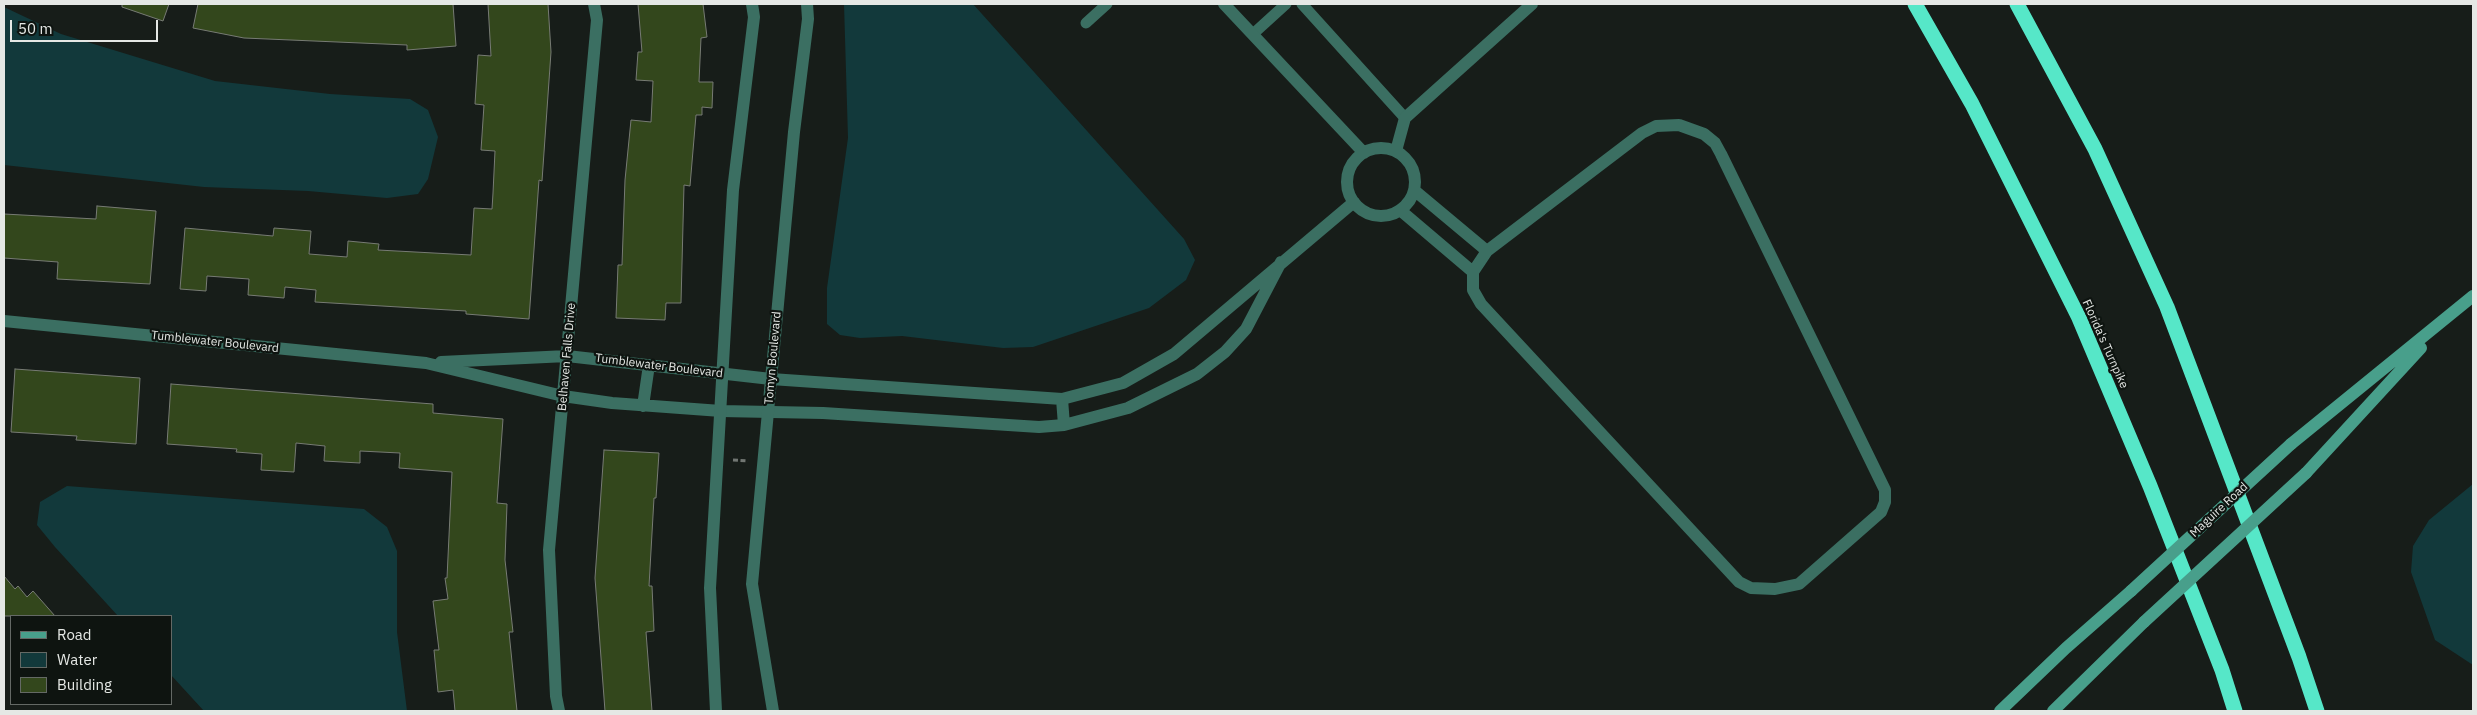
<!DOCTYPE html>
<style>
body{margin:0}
#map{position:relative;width:2477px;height:715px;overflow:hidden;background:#171d19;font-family:"IBM Plex Sans",sans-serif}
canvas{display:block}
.frame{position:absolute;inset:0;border:5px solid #e5e8e5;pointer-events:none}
.legend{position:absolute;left:10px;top:615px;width:162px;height:90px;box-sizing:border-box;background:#0e1410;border:1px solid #646965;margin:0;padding:6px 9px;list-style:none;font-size:15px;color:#e5e8e5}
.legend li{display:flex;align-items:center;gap:10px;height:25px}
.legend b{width:25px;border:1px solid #646965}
.scale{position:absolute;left:10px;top:20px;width:148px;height:22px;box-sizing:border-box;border:2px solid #e5e8e5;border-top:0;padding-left:6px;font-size:15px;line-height:18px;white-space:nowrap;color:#e5e8e5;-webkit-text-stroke:4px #0e1410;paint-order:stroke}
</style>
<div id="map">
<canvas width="2477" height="715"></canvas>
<div class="frame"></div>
<ul class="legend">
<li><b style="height:6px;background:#489f8b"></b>Road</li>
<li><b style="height:14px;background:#12393b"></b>Water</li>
<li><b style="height:14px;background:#33471c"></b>Building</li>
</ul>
<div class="scale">50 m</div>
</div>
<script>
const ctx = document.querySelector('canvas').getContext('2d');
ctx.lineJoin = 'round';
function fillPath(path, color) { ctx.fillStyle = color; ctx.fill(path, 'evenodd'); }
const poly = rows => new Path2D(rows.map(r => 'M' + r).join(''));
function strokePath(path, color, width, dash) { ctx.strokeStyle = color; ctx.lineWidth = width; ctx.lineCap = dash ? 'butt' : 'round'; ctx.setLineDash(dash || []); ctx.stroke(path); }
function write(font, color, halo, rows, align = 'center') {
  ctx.font = font + ' "IBM Plex Sans",sans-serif'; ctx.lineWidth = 4.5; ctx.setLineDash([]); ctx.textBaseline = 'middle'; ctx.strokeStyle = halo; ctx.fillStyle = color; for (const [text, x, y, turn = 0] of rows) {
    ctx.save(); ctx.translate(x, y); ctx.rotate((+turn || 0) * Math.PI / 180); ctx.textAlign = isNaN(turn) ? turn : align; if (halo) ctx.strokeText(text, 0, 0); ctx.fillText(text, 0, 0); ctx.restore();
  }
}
const water = poly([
 [844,4,973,4,1184,239,1195,260,1186,280,1149,308,1033,347,1003,348,902,336,860,338,840,335,827,324,827,288,848,138],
 [4,7,61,34,215,81,330,94,410,99,428,110,438,137,428,179,418,194,387,198,308,191,204,187,4,165],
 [2473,484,2473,665,2435,640,2411,572,2413,546,2429,520],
 [67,486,364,509,387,527,397,551,397,632,407,711,204,711,171,675,171,616,118,616,55,547,37,525,40,502]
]);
const building = poly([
 [122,4,169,4,163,21,122,7,122,4],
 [198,4,453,4,456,46,407,50,407,45,244,38,193,28,198,4],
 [488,4,548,4,551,52,542,181,539,180,529,319,466,314,466,311,315,302,316,290,285,287,284,298,248,295,249,279,207,276,206,291,180,289,185,228,273,236,274,228,311,231,309,254,347,257,348,241,379,244,378,250,471,255,474,208,492,209,493,193,495,151,481,150,484,105,475,104,478,55,491,56,488,4],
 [638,4,703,4,707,37,701,38,699,82,713,82,712,108,702,107,702,115,696,115,690,186,684,185,681,303,666,303,665,320,616,318,618,265,622,265,625,180,631,120,651,122,653,81,636,80,638,52,642,52,638,4],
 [97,206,156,211,150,284,57,279,58,262,4,258,4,214,96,219,97,206],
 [15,369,140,378,136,444,76,440,77,436,11,432,15,369],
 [171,384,433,404,433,413,503,419,497,503,507,504,505,560,513,632,509,632,517,711,455,711,453,690,438,692,434,650,439,650,433,601,448,599,445,578,447,578,452,472,399,468,400,453,360,451,360,463,324,461,325,446,296,443,294,472,261,470,262,454,236,452,237,449,167,444,171,384],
 [604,450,659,453,656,498,654,498,649,586,652,586,654,631,646,632,652,711,605,711,595,578,604,450],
 [4,576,15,589,18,586,27,597,33,591,55,616,4,616,4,576]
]);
const path = poly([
 [733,460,748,461]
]);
const service = poly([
 [1302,4,1405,118],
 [1086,23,1107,4],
 [1253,34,1286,4]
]);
const minor = poly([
 [1224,4,1364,153],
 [1679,125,1704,134,1715,143,1721,154,1885,490,1885,502,1881,512,1799,584,1775,589,1751,588,1739,582,1481,304,1473,290,1473,272,1487,251,1642,133,1656,126,1679,125],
 '1347 182a34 34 0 1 1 68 0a34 34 0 1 1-68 0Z',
 [1396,151,1405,118,1532,4],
 [1414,190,1487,251],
 [1400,210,1473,272],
 [4,321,426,363,563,396,612,403,721,411,823,413,1039,427,1064,425,1128,408,1197,374,1225,352,1246,329,1281,262],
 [441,362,567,356,771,379,1062,399,1123,383,1174,354,1354,202],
 [1062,399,1064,425],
 [643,406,649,365],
 [559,711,556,696,549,550,597,20,594,4]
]);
const tertiary = poly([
 [716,711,710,588,733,190,754,17,752,4],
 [773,711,752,584,794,132,808,19,807,4]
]);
const secondary = poly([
 [2291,444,2473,296],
 [2306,473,2421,348],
 [2000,711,2066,648,2131,591],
 [2053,711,2144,622]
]);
const motorway = poly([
 [1915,4,1972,104,2079,318,2150,486,2222,670,2235,711],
 [2017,4,2095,149,2167,307,2299,657,2317,711]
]);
const secondaryBridge = poly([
 [2131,591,2291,444],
 [2144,622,2306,473]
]);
const streetNames = [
 ["Tumblewater Boulevard",215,342,6],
 ["Florida's Turnpike",2105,344,66],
 ["Belhaven Falls Drive",567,357,-85],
 ["Tomyn Boulevard",773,358,-85],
 ["Tumblewater Boulevard",659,366,7],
 ["Maguire Road",2219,510,-43]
];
fillPath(water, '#12393b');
fillPath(building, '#33471c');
strokePath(building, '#777b74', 1);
strokePath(path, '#717672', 3, [5, 2.5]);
strokePath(service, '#3b6f62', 11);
strokePath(minor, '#3b6f62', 12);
strokePath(tertiary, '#3b6f62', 12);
strokePath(secondary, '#489f8b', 12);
strokePath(motorway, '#56e7c8', 15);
strokePath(secondaryBridge, '#489f8b', 12);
write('12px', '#e5e8e5', '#0e1410', streetNames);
</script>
